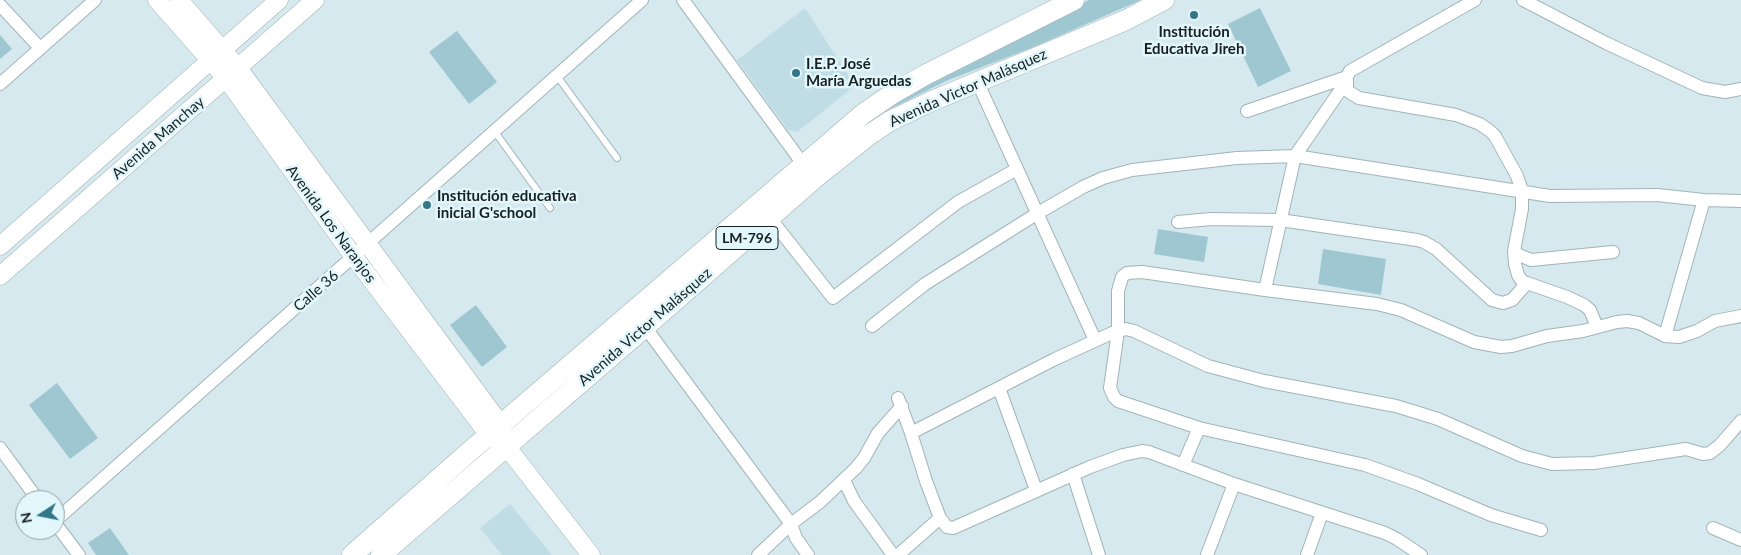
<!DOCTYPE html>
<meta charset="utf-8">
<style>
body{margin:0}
#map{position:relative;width:1741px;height:555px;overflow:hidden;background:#d5e9ef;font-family:Lato,sans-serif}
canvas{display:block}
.north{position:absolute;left:15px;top:490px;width:50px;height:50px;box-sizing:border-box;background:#e2f7fc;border:1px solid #92a1a5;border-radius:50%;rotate:259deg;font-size:14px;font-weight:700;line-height:20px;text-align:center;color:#192022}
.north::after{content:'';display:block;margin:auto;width:18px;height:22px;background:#337687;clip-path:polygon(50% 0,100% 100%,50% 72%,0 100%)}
</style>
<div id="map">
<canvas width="1741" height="555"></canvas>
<div class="north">N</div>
</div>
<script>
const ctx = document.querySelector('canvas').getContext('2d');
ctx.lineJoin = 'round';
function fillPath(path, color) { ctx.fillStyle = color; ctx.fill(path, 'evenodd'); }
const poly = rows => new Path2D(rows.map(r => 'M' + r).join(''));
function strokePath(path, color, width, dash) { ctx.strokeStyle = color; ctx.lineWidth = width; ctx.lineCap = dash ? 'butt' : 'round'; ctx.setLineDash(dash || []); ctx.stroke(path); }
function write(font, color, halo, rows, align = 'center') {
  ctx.font = font + ' Lato,sans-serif'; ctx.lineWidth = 5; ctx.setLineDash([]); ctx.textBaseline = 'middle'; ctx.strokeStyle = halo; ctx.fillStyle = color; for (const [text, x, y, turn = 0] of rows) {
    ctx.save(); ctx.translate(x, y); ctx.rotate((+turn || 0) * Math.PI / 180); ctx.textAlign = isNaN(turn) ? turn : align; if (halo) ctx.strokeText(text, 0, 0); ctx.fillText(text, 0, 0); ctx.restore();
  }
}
const built = poly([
 [805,8,855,86,797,132,788,130,737,60],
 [510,504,552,555,502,555,480,528]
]);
const green = poly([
 [1089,0,1141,0,1036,46,946,81,890,109,858,128,887,104],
 [1260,8,1291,71,1258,87,1228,24],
 [457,31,497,82,469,104,429,52],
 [0,35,12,49,0,59],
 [1158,229,1208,237,1204,262,1154,254],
 [1323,249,1386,259,1381,295,1318,284],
 [476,305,507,347,482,367,450,325],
 [57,383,98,438,70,459,29,405],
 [110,528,129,555,96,555,88,543]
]);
const lane = poly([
 [557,76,617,158],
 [495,132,550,208]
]);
const street = poly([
 [683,0,803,164],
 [1475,0,1350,71,1347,77,1347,88,1349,92,1359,98,1456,115,1480,124,1490,131,1495,136,1517,176,1522,191,1522,209,1514,251,1515,264,1518,275,1522,281,1527,283,1567,297,1584,305,1590,310,1597,327],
 [1523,0,1606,43,1702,88,1725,92,1741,89],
 [0,5,40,48],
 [977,81,1095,340],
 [0,84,95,0],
 [1247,111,1347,77],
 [770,218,833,298,958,202,1017,169],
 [1178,222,1211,219,1280,220,1417,240,1424,242,1436,249,1492,300,1503,303,1512,300,1527,283],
 [1514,251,1519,255,1531,260,1613,252],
 [1265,290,1295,156,1346,82],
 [872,326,925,284,1038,213,1083,187,1103,178,1132,170,1237,158,1295,156,1550,196,1657,195,1704,200,1741,201],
 [645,327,791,524,796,538,808,555],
 [1665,336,1704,200],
 [999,388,1036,490],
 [898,398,911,433,926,481,940,518,947,527,953,528,960,525,1090,467,1123,455,1142,451,1149,452,1234,484,1385,533,1397,539,1421,555],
 [911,433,1053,360,1112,333,1126,329,1134,331,1208,366,1264,381,1396,406,1438,419,1522,456,1552,464,1594,463,1686,449,1703,454,1710,453,1720,445,1741,421],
 [0,448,38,500],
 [1183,465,1199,428],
 [1073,474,1099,555],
 [844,480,854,501,893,555],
 [55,521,642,0],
 [55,523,79,555],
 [1713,528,1741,540],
 [1541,530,1491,515,1418,484,1365,465,1199,428,1118,401,1114,397,1110,388,1118,331,1118,291,1122,277,1127,273,1142,272,1265,290,1377,304,1401,310,1474,342,1501,347,1512,346,1547,336,1583,331,1617,322,1627,321,1639,323,1665,336,1679,337,1697,331,1715,321,1741,316],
 [758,555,791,524,820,502,856,468,864,458,878,433,902,406],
 [898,555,940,518],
 [1207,555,1234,484],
 [1307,555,1322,513]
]);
const secondary = poly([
 [157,0,226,78,354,257,489,435,506,446,591,555],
 [179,0,238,68,501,425,504,439],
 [0,246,279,0],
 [0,276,315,0]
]);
const primary = poly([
 [352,555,469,452,863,114,892,94,925,75,1074,0],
 [381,555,645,327,815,178,869,135,890,121,932,101,1126,20,1164,0]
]);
const markers = [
 [1194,15,5,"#337687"],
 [796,73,5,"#337687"],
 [427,205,5,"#337687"]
];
const shields = [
 [747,238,62]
];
const shieldNames = [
 ["LM-796",747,238]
];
const poiNames = [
 ["Institución",1194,32,"center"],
 ["Educativa Jireh",1194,49,"center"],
 ["I.E.P. José",806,64],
 ["María Arguedas",806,81],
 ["Institución educativa",437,196],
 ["inicial G'school",437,213]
];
const streetNames = [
 ["Avenida Victor Malásquez",968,88,-24],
 ["Avenida Manchay",158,138,-41],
 ["Avenida Los Naranjos",331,224,54],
 ["Calle 36",316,291,-41],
 ["Avenida Victor Malásquez",645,327,-41]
];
fillPath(built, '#c0dde5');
fillPath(green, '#9fc7d2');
strokePath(lane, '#a1b4b9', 8);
strokePath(street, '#a1b4b9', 14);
strokePath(secondary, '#a1b4b9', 19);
strokePath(primary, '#a1b4b9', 21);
strokePath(lane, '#fff', 6);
strokePath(street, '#fff', 12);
strokePath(secondary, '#fff', 18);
strokePath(primary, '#fff', 20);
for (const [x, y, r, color] of markers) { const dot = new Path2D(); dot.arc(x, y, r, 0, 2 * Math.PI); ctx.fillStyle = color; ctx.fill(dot); strokePath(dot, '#e2f7fc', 2); }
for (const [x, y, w] of shields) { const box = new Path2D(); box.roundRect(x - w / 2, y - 11.5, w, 23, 4); ctx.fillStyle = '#e2f7fc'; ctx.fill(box); strokePath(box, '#192022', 1); }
write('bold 14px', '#192022', null, shieldNames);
write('bold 15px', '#192022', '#e2f7fc', poiNames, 'left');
write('15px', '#192022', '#e2f7fc', streetNames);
</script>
